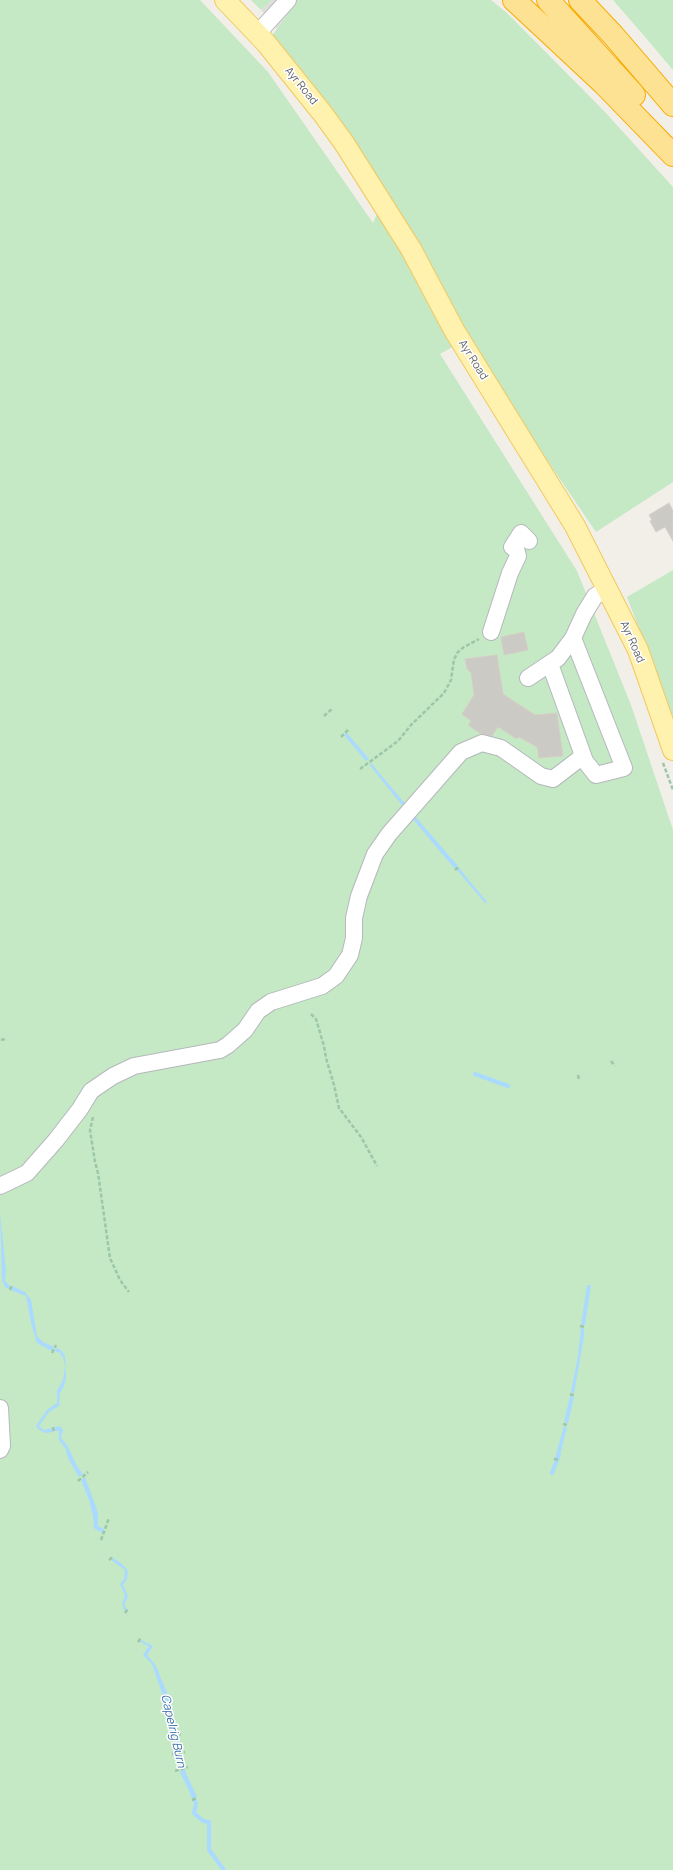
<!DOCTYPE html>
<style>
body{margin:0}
canvas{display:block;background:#f1efe8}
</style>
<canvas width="673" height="1870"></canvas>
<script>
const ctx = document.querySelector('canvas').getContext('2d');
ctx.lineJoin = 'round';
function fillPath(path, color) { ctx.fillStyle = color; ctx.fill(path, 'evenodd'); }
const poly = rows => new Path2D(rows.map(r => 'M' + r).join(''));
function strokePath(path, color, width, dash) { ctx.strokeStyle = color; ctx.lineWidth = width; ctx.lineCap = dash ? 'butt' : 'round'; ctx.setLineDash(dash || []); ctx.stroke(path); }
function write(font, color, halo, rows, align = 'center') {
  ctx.font = font + ' Manrope,sans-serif'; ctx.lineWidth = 3; ctx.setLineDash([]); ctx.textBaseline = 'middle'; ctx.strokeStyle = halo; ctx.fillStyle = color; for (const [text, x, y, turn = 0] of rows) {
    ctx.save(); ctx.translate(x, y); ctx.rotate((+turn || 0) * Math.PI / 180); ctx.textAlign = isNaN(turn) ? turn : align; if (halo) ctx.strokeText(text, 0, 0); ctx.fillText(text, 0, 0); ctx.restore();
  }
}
const industrial = poly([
 [272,0,297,0,277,29,261,10]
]);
const green = poly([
 [0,0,200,0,268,72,373,223,386,193,272,36,297,0,491,0,507,13,605,112,673,187,673,482,596,532,532,438,470,337,440,354,577,571,631,705,673,830,673,1870,0,1870],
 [251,0,272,0,261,10],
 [613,0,673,0,673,70,646,38],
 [673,570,673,718,627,597]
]);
const water = poly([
 [347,733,369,759,366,761,344,735],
 [371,763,406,805,405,809,372,768,370,765],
 [414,815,458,866,455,869,411,817],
 [459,868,487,902,485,903,457,870],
 [0,1212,6,1271,5,1281,10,1286,9,1289,5,1287,2,1280],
 [587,1285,591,1285,585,1325,581,1325],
 [12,1286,25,1292,31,1300,37,1336,43,1342,54,1347,52,1351,37,1343,31,1323,26,1296,11,1290],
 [581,1328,584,1328,584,1336,574,1394,571,1392,578,1356],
 [56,1348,61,1350,65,1356,66,1378,64,1386,60,1393,59,1406,49,1412,39,1426,44,1430,53,1428,53,1432,45,1433,38,1429,36,1426,47,1410,57,1403,57,1391,63,1380,65,1366,63,1358,60,1353,54,1351],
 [570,1396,574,1397,568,1423,564,1422],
 [60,1426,63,1430,61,1438,67,1445,77,1466,83,1474,79,1477,69,1460,66,1452,66,1449,59,1440,59,1431,55,1431,55,1427],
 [564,1426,567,1427,559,1459,555,1458],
 [85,1477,98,1513,98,1526,104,1529,102,1533,94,1528,93,1516,89,1500,81,1480],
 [113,1558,122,1564,128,1571,127,1579,123,1585,128,1596,124,1605,127,1609,125,1612,122,1604,125,1595,120,1584,124,1579,125,1570,111,1560],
 [141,1640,153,1646,147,1655,156,1666,167,1693,173,1712,169,1713,152,1664,143,1655,149,1646,140,1642],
 [185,1771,197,1797,193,1799,180,1772]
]);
const stream = poly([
 [475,1074,508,1086],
 [552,1473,559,1455],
 [174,1728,184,1776],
 [192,1793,196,1804,194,1813,203,1821,209,1822,209,1850,224,1870]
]);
const building = poly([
 [669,503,673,511,673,541,665,527,656,532,650,521,652,520,649,515,669,503],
 [524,632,528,650,504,655,501,637,524,632],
 [497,655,503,694,535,715,557,713,563,756,539,758,537,747,519,737,517,739,498,727,492,736,481,734,468,725,471,721,462,714,474,695,471,673,467,669,465,659,497,655]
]);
const path = poly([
 [324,716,332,709],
 [341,737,349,729],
 [663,763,673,790],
 [360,769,398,741,411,725,444,693,451,680,454,659,458,652,464,647,479,639],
 [455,870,459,867],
 [311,1014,316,1019,324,1046,326,1058,334,1085,339,1108,361,1137,377,1166],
 [1,1040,5,1039],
 [611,1061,615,1066],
 [578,1075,579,1080],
 [93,1117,90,1130,95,1162,98,1173,110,1258,120,1280,129,1292],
 [10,1290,12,1285],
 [580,1326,585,1327],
 [52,1353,56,1345],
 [570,1394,575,1396],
 [563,1424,568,1425],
 [53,1427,54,1432],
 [554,1459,559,1460],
 [78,1481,88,1472],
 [101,1540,109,1518],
 [109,1560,113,1557],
 [125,1613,128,1609],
 [138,1642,141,1638],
 [169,1714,174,1712],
 [171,1735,181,1734],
 [172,1754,185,1752],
 [175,1771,188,1767],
 [192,1800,197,1798]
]);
const minor = poly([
 [257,34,288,0],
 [491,632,510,573,518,556,516,549,512,547,521,533,529,541],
 [550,664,585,761,596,775,624,768,573,638],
 [528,678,558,658,573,638,584,614,595,596,607,589],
 [0,1186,27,1173,56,1140,80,1109,91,1091,113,1076,134,1066,220,1050,228,1045,245,1030,258,1011,271,1002,322,986,336,976,350,955,354,938,354,918,359,896,375,854,389,834,461,752,482,743,501,748,541,776,553,779,583,756],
 [0,1408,2,1446,0,1450]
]);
const major = poly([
 [225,0,266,43,323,114,344,143,411,249,454,330,575,526,638,650,673,750]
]);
const highway = poly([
 [514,0,604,84,673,155],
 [548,0,634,95],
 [580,0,613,35,673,105]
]);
const streetNames = [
 ["Ayr Road",301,86,51],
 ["Ayr Road",473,360,58],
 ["Ayr Road",632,642,66]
];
const waterNames = [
 ["Capelrig Burn",173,1731,77]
];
fillPath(industrial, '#e0deda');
fillPath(green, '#c5e8c5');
fillPath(water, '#aadaff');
strokePath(stream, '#aadaff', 4);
fillPath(building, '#cccac5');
strokePath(building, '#d6d1c6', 1);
strokePath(minor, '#b5b8bc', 18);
strokePath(major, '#f2c960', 22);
strokePath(highway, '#f9ab00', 24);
strokePath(path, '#9cc7a9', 2.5, [4, 2]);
strokePath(minor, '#fff', 16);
strokePath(major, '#fff2af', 20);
strokePath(highway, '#fde293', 22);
write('11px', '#5f6368', '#fff', streetNames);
write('italic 12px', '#4174aa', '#fff', waterNames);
</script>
